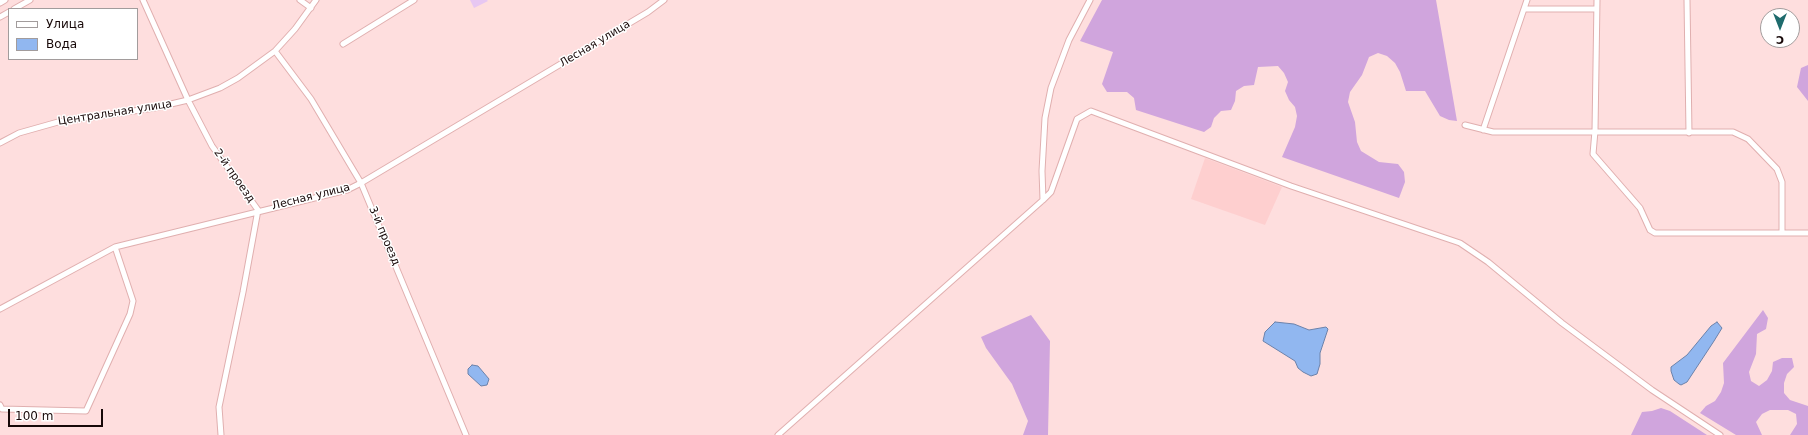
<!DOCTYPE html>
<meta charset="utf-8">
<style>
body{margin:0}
#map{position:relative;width:1808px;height:435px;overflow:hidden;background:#fedede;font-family:"DejaVu Sans",sans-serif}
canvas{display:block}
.legend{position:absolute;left:8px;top:8px;width:130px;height:52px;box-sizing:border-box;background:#fff;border:1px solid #a29c9c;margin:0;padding:5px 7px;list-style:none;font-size:12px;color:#170808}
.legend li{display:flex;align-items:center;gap:8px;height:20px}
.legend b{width:20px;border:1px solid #a29c9c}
.north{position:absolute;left:1760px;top:8px;width:40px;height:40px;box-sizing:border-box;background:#fff;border:1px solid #a29c9c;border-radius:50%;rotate:180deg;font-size:11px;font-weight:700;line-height:16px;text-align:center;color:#170808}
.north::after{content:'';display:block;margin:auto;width:14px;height:18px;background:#1e6b6d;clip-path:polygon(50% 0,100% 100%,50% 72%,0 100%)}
.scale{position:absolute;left:8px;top:409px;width:95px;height:18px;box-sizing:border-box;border:2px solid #170808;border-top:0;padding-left:5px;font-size:12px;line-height:14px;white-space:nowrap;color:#170808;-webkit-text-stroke:3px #fff;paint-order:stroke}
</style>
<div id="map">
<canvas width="1808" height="435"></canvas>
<ul class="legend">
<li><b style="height:5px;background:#fff"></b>Улица</li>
<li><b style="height:11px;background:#91b7f0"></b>Вода</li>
</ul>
<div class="north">С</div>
<div class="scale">100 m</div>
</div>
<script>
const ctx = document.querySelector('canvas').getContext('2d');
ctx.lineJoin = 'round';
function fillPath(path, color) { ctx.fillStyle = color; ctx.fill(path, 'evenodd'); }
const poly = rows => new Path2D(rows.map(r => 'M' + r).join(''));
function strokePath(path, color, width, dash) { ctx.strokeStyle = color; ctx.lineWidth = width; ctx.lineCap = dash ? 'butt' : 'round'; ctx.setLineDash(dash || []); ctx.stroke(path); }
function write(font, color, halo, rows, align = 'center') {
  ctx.font = font + ' "DejaVu Sans",sans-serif'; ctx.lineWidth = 3; ctx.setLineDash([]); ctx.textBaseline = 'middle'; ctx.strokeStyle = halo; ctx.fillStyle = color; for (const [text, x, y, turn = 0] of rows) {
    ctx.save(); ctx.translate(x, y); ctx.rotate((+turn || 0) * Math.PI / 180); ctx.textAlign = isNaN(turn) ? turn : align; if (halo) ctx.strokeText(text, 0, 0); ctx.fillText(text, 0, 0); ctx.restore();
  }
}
const built = poly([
 [1205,158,1282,187,1265,225,1191,199]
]);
const green = poly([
 [470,0,487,0,488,1,474,8]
]);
const forest = poly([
 [1102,0,1436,0,1457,121,1449,120,1440,116,1425,91,1406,91,1400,72,1395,63,1387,56,1378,53,1369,57,1362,75,1350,92,1348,102,1355,122,1357,142,1361,151,1379,162,1398,164,1404,172,1405,182,1399,198,1282,157,1295,127,1297,116,1295,107,1289,100,1285,91,1288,82,1284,73,1278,66,1258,67,1254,85,1244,86,1236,91,1235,101,1231,110,1221,111,1214,118,1211,127,1204,132,1136,110,1134,98,1127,92,1107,92,1102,84,1113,52,1080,41],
 [1808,65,1808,101,1797,87,1801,68],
 [1763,310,1768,318,1766,329,1757,334,1756,354,1749,372,1751,381,1759,386,1767,380,1772,371,1773,362,1782,358,1792,358,1794,367,1787,374,1784,383,1784,393,1790,400,1808,406,1808,435,1790,435,1797,424,1796,414,1788,410,1770,410,1762,414,1756,422,1762,435,1736,435,1700,413,1706,406,1715,401,1721,392,1724,383,1723,363],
 [1031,315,1050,341,1048,435,1023,435,1028,421,1012,384,986,348,981,337],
 [1661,408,1670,411,1707,435,1631,435,1642,412,1652,411]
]);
const water = poly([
 [1275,322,1294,324,1309,330,1326,327,1328,329,1320,353,1320,364,1317,374,1311,376,1303,372,1298,368,1295,361,1263,341,1265,332,1275,322],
 [1717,322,1722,328,1714,341,1687,382,1681,385,1679,384,1674,380,1671,371,1671,367,1687,355,1711,326,1717,322],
 [472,365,478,366,489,379,487,385,481,386,468,374,468,369,472,365]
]);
const minor = poly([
 [143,0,188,100,212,146,258,210,243,292,219,407,221,435],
 [300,0,311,8],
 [1597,0,1595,131,1593,154,1640,208,1650,230,1655,233,1808,233],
 [1687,0,1689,133],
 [0,3,5,0],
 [14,9,30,0],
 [1524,9,1596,9],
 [0,17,9,12],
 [343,44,414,0],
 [275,51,311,99,361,183,466,435],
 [1465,125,1493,132,1733,132,1748,139,1777,169,1782,182,1782,232],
 [1483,130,1527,0],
 [0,143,19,133,58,122,154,108,188,100,220,88,238,78,275,51,295,29,316,0],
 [1043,200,1051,192,1077,119,1091,111,1291,186,1460,243,1488,262,1562,323,1652,390,1720,435],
 [0,309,115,247,347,190,361,183,648,12,664,0],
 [0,405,2,409,86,411,130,314,133,301,115,247],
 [778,435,1043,200,1042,171,1045,118,1051,88,1069,40,1090,0]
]);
const streetNames = [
 ["Лесная улица",595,44,-31],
 ["Центральная улица",115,113,-9],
 ["2-й проезд",234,176,55],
 ["Лесная улица",311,197,-14],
 ["3-й проезд",384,236,67]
];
fillPath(built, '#fecfcf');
fillPath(green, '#e7c7f2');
fillPath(forest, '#d0a5dd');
fillPath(water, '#91b7f0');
strokePath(water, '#6c82aa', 1);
strokePath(minor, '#e0afaf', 7);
strokePath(minor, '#fff', 5);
write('11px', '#170808', '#fff', streetNames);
</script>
